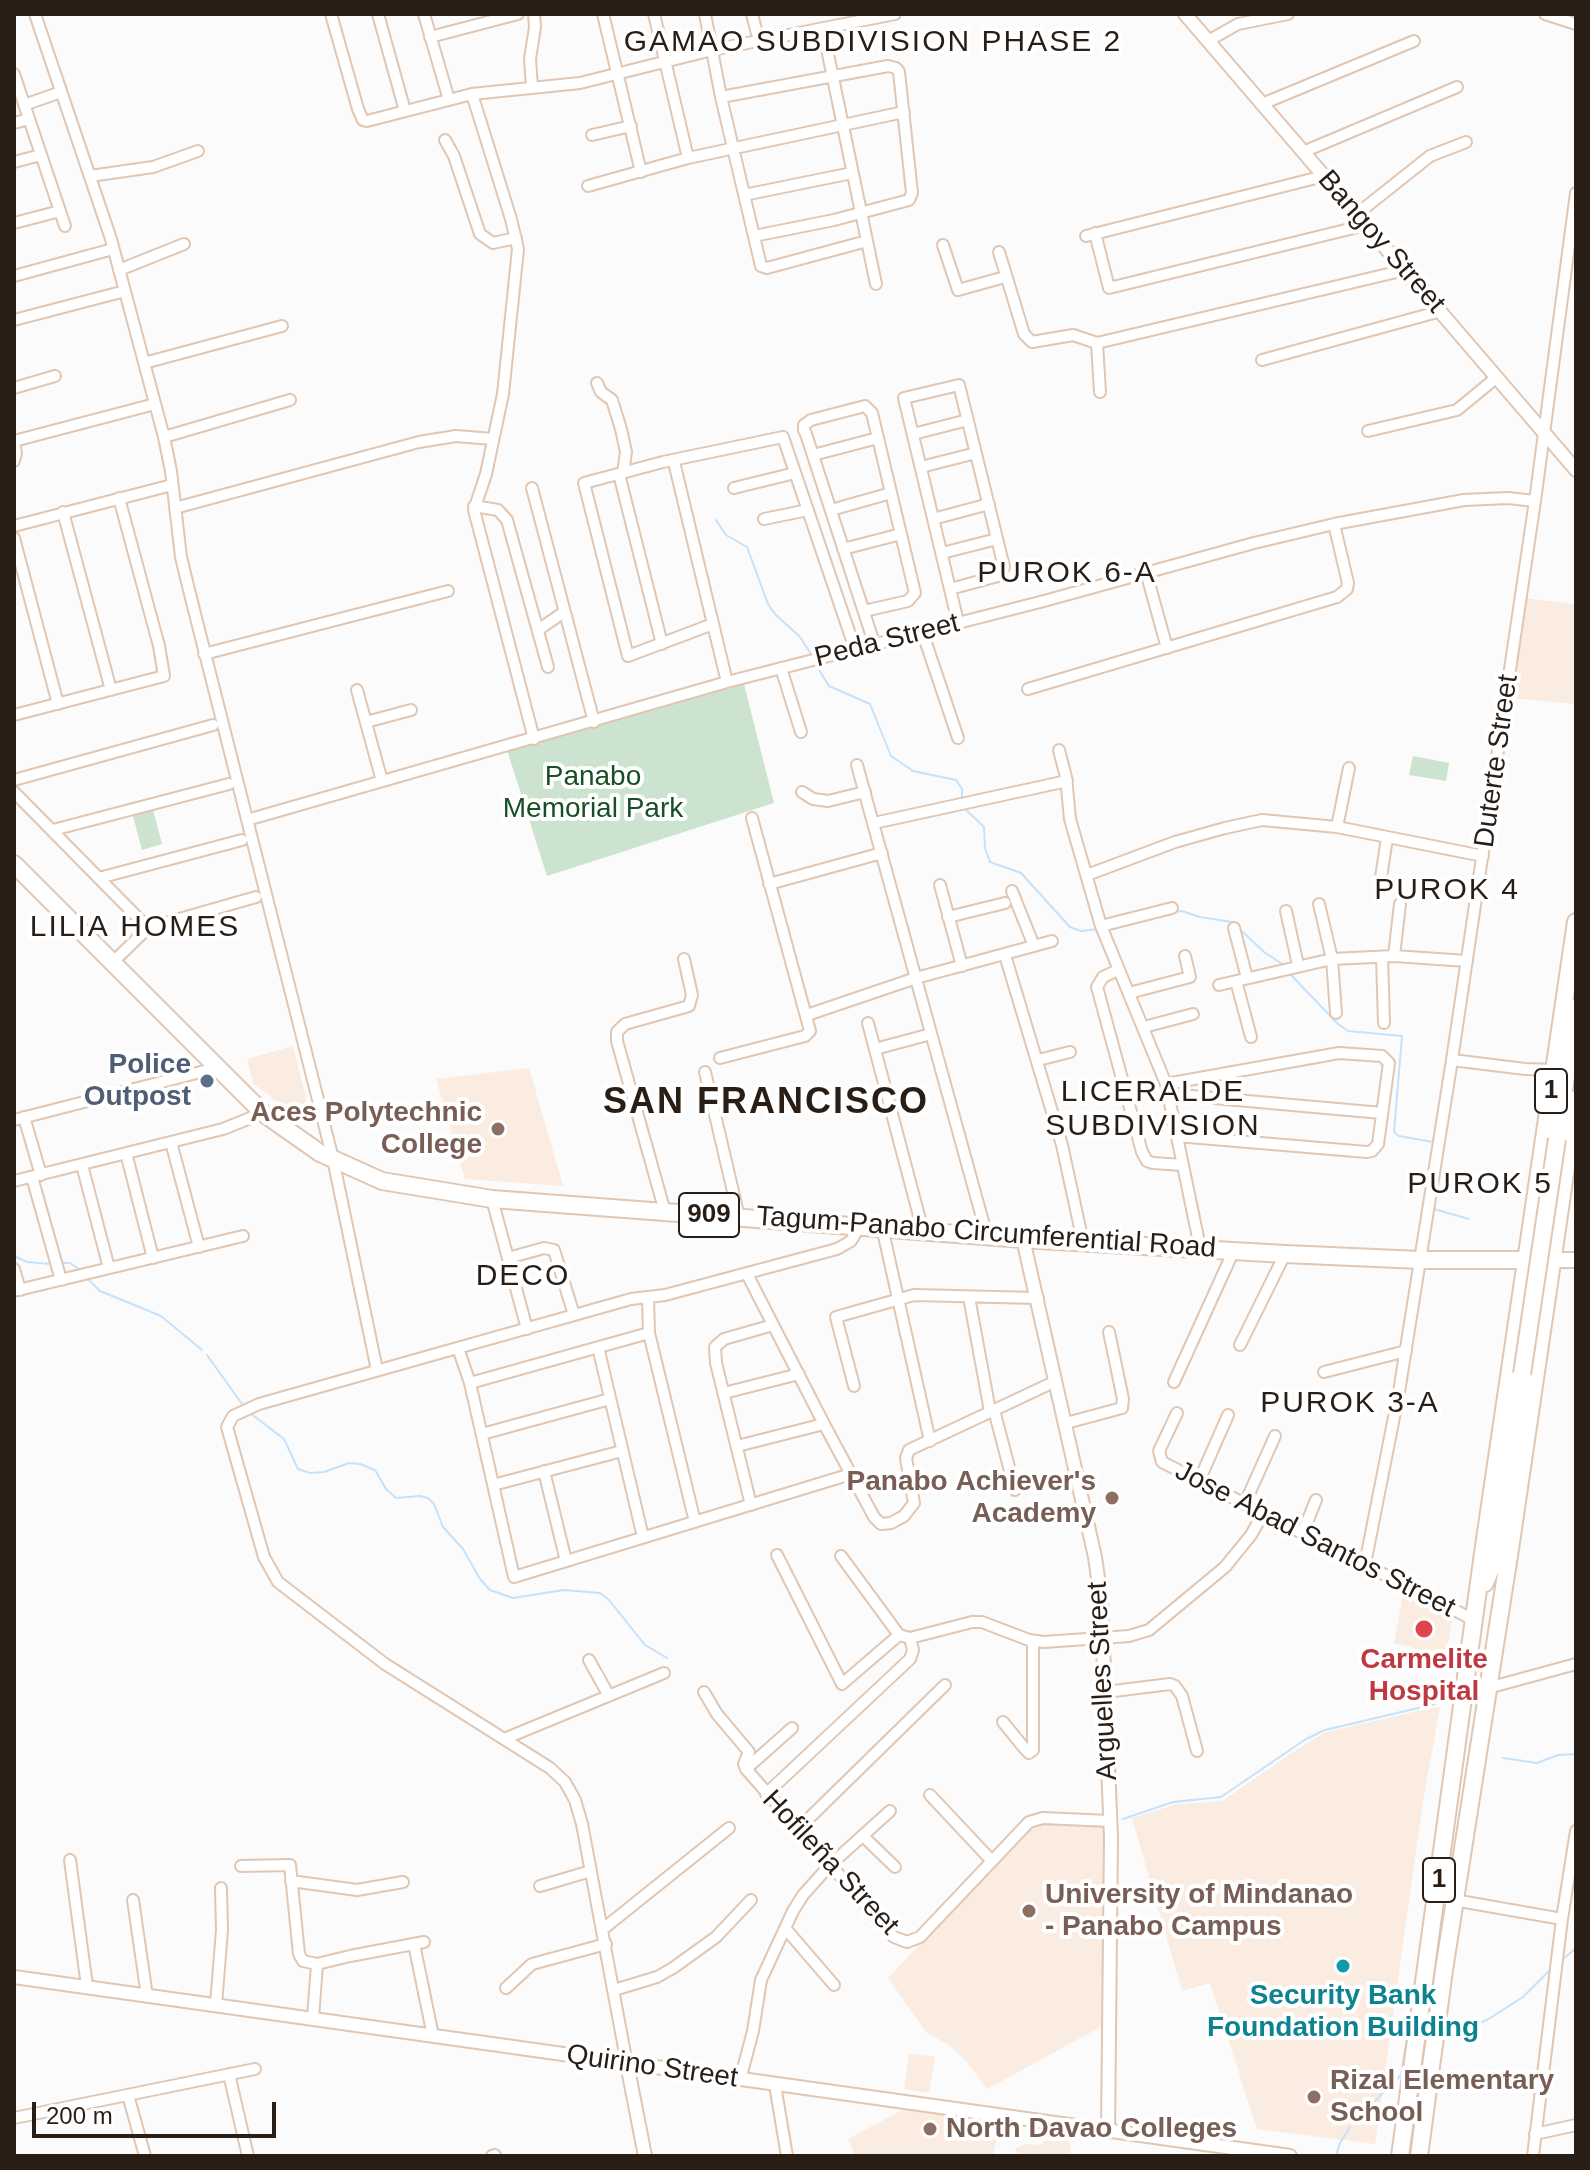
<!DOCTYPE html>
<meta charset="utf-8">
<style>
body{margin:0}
#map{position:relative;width:1590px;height:2170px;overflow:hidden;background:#fbfbfb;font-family:Arial,sans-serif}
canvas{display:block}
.frame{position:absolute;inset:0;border:16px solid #281e16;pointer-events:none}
.scale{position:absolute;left:32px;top:2102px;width:244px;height:36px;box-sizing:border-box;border:4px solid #281e16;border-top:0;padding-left:10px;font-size:24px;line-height:28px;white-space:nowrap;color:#281e16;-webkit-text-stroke:6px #fff;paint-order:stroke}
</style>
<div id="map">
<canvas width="1590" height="2170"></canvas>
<div class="frame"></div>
<div class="scale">200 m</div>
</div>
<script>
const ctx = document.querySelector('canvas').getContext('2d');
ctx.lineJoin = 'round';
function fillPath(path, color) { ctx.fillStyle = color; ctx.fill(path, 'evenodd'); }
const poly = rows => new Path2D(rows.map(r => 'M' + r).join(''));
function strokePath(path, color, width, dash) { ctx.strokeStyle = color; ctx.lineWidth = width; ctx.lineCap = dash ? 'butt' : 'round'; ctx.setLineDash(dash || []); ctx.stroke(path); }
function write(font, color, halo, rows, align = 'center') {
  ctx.font = font + ' Arial,sans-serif'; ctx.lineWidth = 8; ctx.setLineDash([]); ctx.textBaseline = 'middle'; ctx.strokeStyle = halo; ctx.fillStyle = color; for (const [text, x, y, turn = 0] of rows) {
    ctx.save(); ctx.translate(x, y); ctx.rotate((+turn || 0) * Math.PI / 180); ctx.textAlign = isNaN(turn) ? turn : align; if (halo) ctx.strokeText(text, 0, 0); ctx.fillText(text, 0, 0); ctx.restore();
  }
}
const built = poly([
 [1523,598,1576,604,1576,704,1511,698],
 [293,1046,306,1097,305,1124,253,1083,247,1059],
 [529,1068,563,1186,465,1179,436,1079],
 [1404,1589,1453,1615,1446,1656,1394,1643],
 [1435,1707,1440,1708,1423,1801,1375,2144,1257,2129,1210,1983,1182,1991,1132,1818,1177,1804,1222,1801,1299,1748,1326,1732],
 [1038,1822,1101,1825,1107,1827,1106,2024,987,2089,966,2061,950,2046,926,2032,888,1978,1032,1825],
 [909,2053,935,2057,929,2093,904,2089],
 [906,2108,992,2121,997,2138,993,2156,855,2156,848,2139],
 [1070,2140,1071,2156,1019,2156,1015,2149,1025,2144,1042,2145,1043,2141]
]);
const green = poly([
 [743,680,774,803,547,876,507,750],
 [1413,756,1449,763,1446,781,1409,775],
 [153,810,162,844,142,850,133,816]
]);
const stream = poly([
 [716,520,726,535,747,547,768,604,775,614,800,637,811,654],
 [816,665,829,686,870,704,891,756,913,771,956,780,962,789,962,799],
 [964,808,984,827,985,848,990,862,1021,873,1070,927,1081,931,1098,929],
 [1174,912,1182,911,1200,917,1232,922,1264,952,1282,964],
 [1290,974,1338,1024,1348,1031,1402,1036,1394,1132,1399,1136,1433,1142],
 [1443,1153,1434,1209,1469,1219],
 [14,1256,27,1262,51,1264],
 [61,1263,70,1263,80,1270],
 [87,1278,100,1291,161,1316,202,1350],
 [207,1355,242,1404],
 [250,1413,284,1439,298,1469,310,1473,324,1472,349,1463,360,1464,375,1470,386,1489,396,1498,420,1496,428,1498,434,1504,443,1527,463,1549,480,1579,490,1590,513,1598,564,1590,600,1593,609,1600,645,1645,667,1658],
 [1503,1758,1537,1763,1558,1755,1576,1754],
 [1123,1819,1173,1802,1221,1797,1306,1739,1325,1730,1435,1704],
 [1563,1959,1576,1948],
 [1457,2031,1487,2020,1523,1997,1550,1970],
 [1355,2121,1401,2075,1409,2025],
 [1336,2156,1340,2143,1350,2127]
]);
const minor = poly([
 [35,14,111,239,164,437,171,471,181,557,190,594,333,1159,377,1370],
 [331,14,358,109,363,120,367,121,472,94,580,83,712,50,895,14],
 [378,14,405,111],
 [424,14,449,100],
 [603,14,641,172],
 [654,14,688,158],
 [705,14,721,97,761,266,767,268,867,241],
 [752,14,759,41],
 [1545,14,1576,24],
 [823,30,876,284],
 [430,37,518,14],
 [1208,41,1238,24,1288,14],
 [14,74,65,226],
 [532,87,530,59,535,27,534,14],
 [472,94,511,219,518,249,503,394,486,474,474,510,534,739],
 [721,97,888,66,896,68,899,72,912,193,909,200,834,220,754,236],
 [1262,104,1414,41],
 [24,105,61,92],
 [14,123,29,119],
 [592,135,631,126],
 [445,140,454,156,480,234,493,243,516,238],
 [1303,152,1457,87],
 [14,162,41,155],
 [90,176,153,167,198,151],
 [588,186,688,158,904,112],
 [744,195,852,173],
 [1357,214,1430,156,1466,142],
 [14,223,60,211],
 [1095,233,1109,288,1366,225],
 [1086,236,1324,176],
 [943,245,958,290,1005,277],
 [999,252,1024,334,1032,342,1073,335,1097,343,1405,270],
 [119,270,184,244],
 [14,276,113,249],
 [14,320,125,291],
 [1097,343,1100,392],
 [1262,360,1441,311],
 [144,363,282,326],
 [597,383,601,392,612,400,621,429,626,452,623,473],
 [14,388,55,376],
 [1368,431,1457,410,1497,377],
 [913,434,968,420],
 [164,437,290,400],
 [14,441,155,404],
 [14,443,16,453,14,461],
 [813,455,878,438],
 [674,462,727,682],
 [921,467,976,453],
 [619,474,662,644],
 [532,488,594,722],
 [734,488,795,473],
 [474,506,498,510,507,520,548,667],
 [175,508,419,442,456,436,493,439],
 [831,510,891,493],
 [63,512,111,690],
 [764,519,808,510],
 [933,519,989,504],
 [14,526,172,485],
 [14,538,58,704],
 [843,549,901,534],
 [942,553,997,539],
 [1146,572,1167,648],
 [950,589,998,576,1004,567,959,385,904,398,950,589,958,622],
 [864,611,908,601,915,593,872,413,865,406,811,420,804,425,804,430,806,434,874,643],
 [713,624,628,656,584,483,663,462,783,437,855,649],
 [538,630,564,612],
 [922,631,958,738],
 [204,654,448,591],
 [781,668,801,732],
 [1028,689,1337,597,1347,589,1348,583,1334,524],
 [357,690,382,781],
 [14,715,164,676,159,646,119,498],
 [366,722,411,710],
 [1059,750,1066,777,1070,819,1101,926,1166,1084,1200,1247],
 [857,765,987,1236],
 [14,780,213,725],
 [14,792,148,928],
 [802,792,813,799,828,801,865,792],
 [247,820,727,682,1044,601,1254,543,1334,524,1464,500,1508,498,1535,501],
 [874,823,1067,781],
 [1337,827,1349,768],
 [53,830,229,784],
 [1087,875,1175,842,1225,828,1262,820,1337,827,1483,856],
 [99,878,242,840],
 [769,884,882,853],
 [1380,884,1387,838],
 [940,885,962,966],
 [1012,891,1034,946],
 [1319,904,1332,959,1336,1013],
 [1286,911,1298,965],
 [948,917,1005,903],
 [1101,926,1172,908],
 [1234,928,1247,978],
 [1005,955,1062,1145,1083,1242],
 [1394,956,1400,904],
 [1382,957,1384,1023],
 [112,963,148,928,256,897],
 [1118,970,1103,977,1097,987,1142,1152,1147,1161,1153,1163,1182,1165],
 [1236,981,1251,1037],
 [1219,985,1332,959,1394,956,1467,961],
 [1129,993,1190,977,1185,956],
 [807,1015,916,978,1052,941],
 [868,1023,923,1231],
 [1144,1027,1193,1014],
 [875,1049,931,1034],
 [720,1058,805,1036,810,1031,752,818],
 [1038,1060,1070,1052],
 [1452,1060,1525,1069,1554,1070],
 [705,1072,739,1217],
 [1166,1084,1339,1053,1382,1056,1389,1063,1378,1144,1372,1151,1367,1152,1177,1136],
 [1169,1094,1382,1113],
 [24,1117,41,1175],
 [14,1120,216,1068],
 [171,1142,199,1247],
 [126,1153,153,1258],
 [82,1165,109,1268],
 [32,1177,61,1280],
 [14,1181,223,1129,263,1113],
 [492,1199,527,1329],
 [665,1212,617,1041,617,1032,625,1024,689,1006,692,995,684,959],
 [882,1227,930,1441],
 [508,1258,544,1248,554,1250,574,1315],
 [14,1269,20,1290],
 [747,1274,824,1424,874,1517,881,1524,891,1523,904,1516,914,1503,906,1458,909,1450,1056,1381],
 [14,1291,243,1236],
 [648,1297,649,1333,695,1522],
 [969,1297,990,1411],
 [1240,1345,1285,1254],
 [598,1347,643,1537],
 [458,1348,470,1383,514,1577,851,1474],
 [1324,1372,1406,1351],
 [1174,1382,1234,1250],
 [470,1383,649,1333],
 [854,1386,836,1317,914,1295,1038,1298],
 [724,1393,799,1374],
 [994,1410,1015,1490],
 [1177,1413,1159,1451,1162,1462,1474,1620],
 [1066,1423,1122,1408,1123,1399,1109,1332],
 [482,1434,610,1399],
 [737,1446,824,1424],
 [544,1471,566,1561],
 [1199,1481,1228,1415],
 [493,1485,622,1451],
 [1245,1503,1275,1436],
 [751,1505,716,1363,715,1347,724,1339,773,1325],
 [1303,1532,1316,1500],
 [777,1555,842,1684,899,1635,910,1638,972,1622,982,1622,1029,1640,1044,1642,1129,1636,1149,1630,1225,1567,1251,1535,1264,1512],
 [841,1556,899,1635],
 [1365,1564,1399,1392,1452,1060,1535,501,1576,193],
 [589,1660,609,1696],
 [1466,1684,1488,1688,1576,1664],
 [704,1692,717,1714,749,1752,744,1764,746,1769],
 [1106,1692,1170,1684,1175,1686,1182,1696,1197,1751],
 [1003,1722,1025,1749,1029,1753,1033,1750,1033,1641],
 [504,1739,664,1673],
 [746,1769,894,1937,907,1942,920,1937,1029,1822,1043,1818,1110,1821],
 [746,1769,792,1728],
 [766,1794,910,1659,913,1650,910,1638],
 [930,1795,991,1860],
 [797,1830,945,1685],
 [864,1837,895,1867],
 [70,1860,87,1986],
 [241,1866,290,1865,299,1954,303,1961,317,1964,350,1956,424,1942],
 [291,1881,357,1890,403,1882],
 [540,1886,591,1871],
 [1437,1897,1562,1919],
 [133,1900,147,1996],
 [785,1928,834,1985],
 [603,1929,729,1828],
 [414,1944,433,2036],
 [506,1988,532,1964,606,1944],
 [614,1990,657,1977,673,1968,716,1937,751,1900],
 [216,2005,222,1930,221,1888],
 [313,2019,317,1964],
 [627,2064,582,1824,575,1800,565,1782,550,1768,385,1664,278,1582,264,1557,227,1427,233,1416,259,1404,631,1299,665,1295,837,1249,851,1241,860,1226],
 [229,2074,248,2156],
 [740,2080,753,2031,761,1980,793,1911,803,1895,830,1865,890,1811],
 [775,2085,787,2156],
 [128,2095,145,2156],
 [14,2118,255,2069],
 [1535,2134,1576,2125],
 [492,2156,495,2155],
 [1533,2156,1562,1919,1576,1831]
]);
const tertiary = poly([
 [1185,14,1576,470],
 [1023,1239,1095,1557,1101,1599,1111,1837,1108,2132],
 [14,1977,1290,2156],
 [627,2064,645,2156]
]);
const secondary = poly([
 [1553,1260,1576,1260]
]);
const primary = poly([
 [14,864,263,1113,320,1153,382,1181,492,1199,1023,1239,1285,1254,1420,1260,1539,1260]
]);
const trunk = poly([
 [1557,1139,1576,1007],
 [1485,1583,1495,1559,1522,1374],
 [1400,2156,1484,1546,1576,922],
 [1419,2156,1444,1970,1510,1549,1576,1099]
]);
const trunkBridge = poly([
 [1522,1374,1557,1139]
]);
const markers = [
 [207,1081,8,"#5c6f8a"],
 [498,1129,8,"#8d6e63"],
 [1112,1498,8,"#8d6e63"],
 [1424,1629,10,"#e0444e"],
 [1029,1911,8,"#8d6e63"],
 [1343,1966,8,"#0f9aa8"],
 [1314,2097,8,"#8d6e63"],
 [930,2129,8,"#8d6e63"]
];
const shields = [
 [1551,1091,32],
 [709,1215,60],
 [1439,1880,32]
];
const shieldNames = [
 ["1",1551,1091],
 ["909",709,1215],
 ["1",1439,1880]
];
const streetNames = [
 ["Bangoy Street",1381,242,49],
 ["Peda Street",887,641,-14],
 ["Duterte Street",1497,761,-82],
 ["Tagum-Panabo Circumferential Road",986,1233,4],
 ["Jose Abad Santos Street",1315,1540,27],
 ["Arguelles Street",1103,1681,-93],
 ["Hofileña Street",830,1863,47],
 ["Quirino Street",652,2067,8]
];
const parkNames = [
 ["Panabo",593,777],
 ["Memorial Park",593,809]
];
const serviceNames = [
 ["Police",191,1065],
 ["Outpost",191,1097]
];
const educationNames = [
 ["Aces Polytechnic",482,1113,"right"],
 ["College",482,1145,"right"],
 ["Panabo Achiever's",1096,1482,"right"],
 ["Academy",1096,1514,"right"],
 ["University of Mindanao",1045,1895],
 ["- Panabo Campus",1045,1927],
 ["Rizal Elementary",1330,2081],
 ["School",1330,2113],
 ["North Davao Colleges",946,2129]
];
const healthNames = [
 ["Carmelite",1424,1660],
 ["Hospital",1424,1692]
];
const cultureNames = [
 ["Security Bank",1343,1996],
 ["Foundation Building",1343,2028]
];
const neighbourhoodNames = [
 ["GAMAO SUBDIVISION PHASE 2",873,43],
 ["PUROK 6-A",1067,574],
 ["PUROK 4",1447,891],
 ["LILIA HOMES",135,928],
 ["LICERALDE",1153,1093],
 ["SUBDIVISION",1153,1127],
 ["PUROK 5",1480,1185],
 ["DECO",523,1277],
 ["PUROK 3-A",1350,1404]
];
const districtNames = [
 ["SAN FRANCISCO",766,1103]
];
fillPath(built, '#faece1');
fillPath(green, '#cce3cf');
strokePath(stream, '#c4e2fb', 2);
strokePath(minor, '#e1c6b1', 14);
strokePath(tertiary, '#e1c6b1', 16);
strokePath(secondary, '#e1c6b1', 18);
strokePath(primary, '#e1c6b1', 20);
strokePath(trunk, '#e1c6b1', 20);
strokePath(minor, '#fff', 10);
strokePath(tertiary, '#fff', 12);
strokePath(secondary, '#fff', 14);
strokePath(primary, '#fff', 16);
strokePath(trunk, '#fff', 16);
strokePath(trunkBridge, '#e1c6b1', 20, []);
strokePath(trunkBridge, '#fff', 16);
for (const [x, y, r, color] of markers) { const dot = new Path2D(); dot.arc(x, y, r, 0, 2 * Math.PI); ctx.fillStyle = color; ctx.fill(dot); strokePath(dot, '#fff', 3); }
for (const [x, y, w] of shields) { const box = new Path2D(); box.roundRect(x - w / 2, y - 22, w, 44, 6); ctx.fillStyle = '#fff'; ctx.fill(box); strokePath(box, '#281e16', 2); }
write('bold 26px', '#281e16', null, shieldNames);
write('28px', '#281e16', '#fff', streetNames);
write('28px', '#184f26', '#fff', parkNames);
write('bold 28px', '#4e5e75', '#fff', serviceNames, 'right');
write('bold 28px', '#785e54', '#fff', educationNames, 'left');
write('bold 28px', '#be3a42', '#fff', healthNames);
write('bold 28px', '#0d838f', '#fff', cultureNames);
ctx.letterSpacing = '2px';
write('30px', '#281e16', '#fff', neighbourhoodNames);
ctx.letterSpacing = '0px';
ctx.letterSpacing = '2px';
write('bold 36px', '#281e16', '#fff', districtNames);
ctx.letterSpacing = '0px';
</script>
